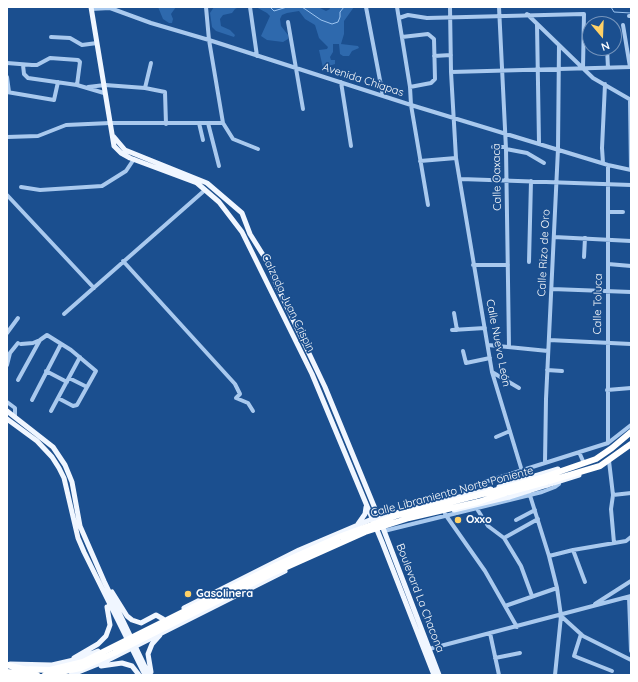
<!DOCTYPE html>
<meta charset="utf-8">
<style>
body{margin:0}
#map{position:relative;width:638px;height:682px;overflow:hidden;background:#1b4f8f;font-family:Quicksand,sans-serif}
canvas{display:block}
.frame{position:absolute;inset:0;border:8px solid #fff;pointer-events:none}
.north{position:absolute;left:582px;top:16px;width:40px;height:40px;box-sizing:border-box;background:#1b4f8f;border:1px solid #7695bc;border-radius:50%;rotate:161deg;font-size:11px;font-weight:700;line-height:16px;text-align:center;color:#fff}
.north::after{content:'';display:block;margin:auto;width:14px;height:18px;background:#ffd166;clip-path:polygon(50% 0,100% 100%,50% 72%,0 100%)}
</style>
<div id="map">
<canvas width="638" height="682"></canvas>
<div class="frame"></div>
<div class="north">N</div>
</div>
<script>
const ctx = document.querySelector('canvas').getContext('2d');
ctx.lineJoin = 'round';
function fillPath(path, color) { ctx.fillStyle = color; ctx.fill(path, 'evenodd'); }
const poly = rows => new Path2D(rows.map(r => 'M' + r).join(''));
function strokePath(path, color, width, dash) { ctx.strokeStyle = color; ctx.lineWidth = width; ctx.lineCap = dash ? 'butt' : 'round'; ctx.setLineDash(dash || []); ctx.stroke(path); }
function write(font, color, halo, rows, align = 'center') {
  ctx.font = font + ' Quicksand,sans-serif'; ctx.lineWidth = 3.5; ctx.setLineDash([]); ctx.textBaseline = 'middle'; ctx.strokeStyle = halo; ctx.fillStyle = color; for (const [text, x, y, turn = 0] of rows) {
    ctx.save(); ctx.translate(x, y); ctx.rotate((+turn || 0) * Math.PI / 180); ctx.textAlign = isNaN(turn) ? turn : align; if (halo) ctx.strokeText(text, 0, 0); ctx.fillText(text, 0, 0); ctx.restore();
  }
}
const green = poly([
 [158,7,176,7,171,14,173,19,172,23,169,23,163,19],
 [214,7,239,7,235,9,232,13,223,15,220,19,221,26,230,30,235,35,234,37,216,31,212,27,210,13],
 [256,7,318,7,326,11,330,9,329,7,354,7,344,21,344,34,341,44,358,46,359,48,352,51,349,56,343,56,340,54,339,44,333,44,333,52,330,57,331,60,335,60,335,64,323,68,319,50,327,49,328,47,319,38,315,25,305,19,299,11,287,13,282,15,280,19,281,26,288,35,288,39,283,42,267,40,261,36,270,16,267,13]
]);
const stream = poly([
 [270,7,274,11,287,7],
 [302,7,321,20,332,24,338,22,340,17,340,12,344,7],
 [611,7,614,12,631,13]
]);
const minor = poly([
 [206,7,209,40,223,123,233,139,258,149],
 [250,7,257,56],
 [366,7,383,96],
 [397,7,410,87,411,105,428,205],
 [450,7,451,72,456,158,492,372,525,481],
 [499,7,506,149,509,347],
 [91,9,110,8,151,23,209,40,411,105,608,165,631,170],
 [527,14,593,78,631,100],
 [629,16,631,16],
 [399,18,408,15,427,18,584,14,583,68],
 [288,22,303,109],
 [606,23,606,24],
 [537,24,539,143],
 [623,25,630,67],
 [51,37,70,38,82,45,97,43],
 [402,37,428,34,434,39,435,79,431,83,410,87],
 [607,48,608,68],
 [434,56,451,55],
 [7,63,32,65,37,65,50,58,78,60,80,62,77,85],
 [23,65,24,74,28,78,77,85,104,93],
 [451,72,631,67],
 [7,77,9,92],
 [341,82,351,146],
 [88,87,105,85,145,88,165,92,166,124],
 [145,88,151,63],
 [7,92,54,100,58,82],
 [630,99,631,169],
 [199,123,203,140],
 [208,123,219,166],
 [7,137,38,136,66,125,110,123,223,123],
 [493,147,506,147],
 [506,149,527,153,544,163],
 [420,161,456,158],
 [603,163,602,148,605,84],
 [608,165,608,443],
 [461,179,631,185],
 [21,187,40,190,102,186,126,171,134,159],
 [7,195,94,288],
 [608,212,623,212],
 [554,237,631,241],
 [584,257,585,238],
 [123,261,235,384,240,394,236,398,248,403,253,411],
 [529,262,531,181],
 [608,264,631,266],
 [473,265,508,265],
 [552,289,631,292],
 [454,313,457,330],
 [64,314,205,190],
 [452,330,485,328],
 [7,333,18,318],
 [549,340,631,344],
 [21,344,33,343,40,340],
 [488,345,548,351],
 [463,351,466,363,490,358],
 [7,365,10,353,18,343],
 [547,370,562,371],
 [46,371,67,382],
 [492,372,519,388],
 [69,378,87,387],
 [18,380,40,340,47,335,71,350,96,371,77,405,73,406,58,398],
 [607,390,631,388],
 [32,400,61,344],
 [7,402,15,408,15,417],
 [51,411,80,357],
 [496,437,510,431],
 [579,452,583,461],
 [609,461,613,495,611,509,614,543],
 [545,462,546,399,558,149,559,45],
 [528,489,549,556,557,588,561,616,555,675],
 [613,495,631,493],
 [462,496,466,488,608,443,631,425],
 [477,509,488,526,504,538,521,566,532,596],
 [445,514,485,571,517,627],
 [516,520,535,510],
 [384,531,542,492,555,487,559,484,559,481],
 [504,538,538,519],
 [573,550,585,582],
 [549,556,573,550,626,541,631,537],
 [629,597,631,651],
 [595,604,631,581],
 [505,606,557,588],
 [561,616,583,636,631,660],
 [490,633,499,675],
 [581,634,574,656,612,671],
 [429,649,631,596],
 [495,658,520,653]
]);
const major = poly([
 [91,7,114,146,121,153,130,158,197,183,219,202,242,232,312,374,382,542,434,675],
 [114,137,125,150,207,183,242,213,250,234,265,258,278,288,325,387,383,528,439,675],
 [7,411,53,447,65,465,72,482,80,526,104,581,149,675],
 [7,419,37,441,52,457,59,468,64,478,78,538,84,552,145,675],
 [535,476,558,469],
 [547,485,579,475],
 [499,487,516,482],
 [454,510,509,497],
 [358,524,365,514,366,507],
 [112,592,127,616,132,620,141,623,156,615,163,619],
 [184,608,299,550,372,519,491,489],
 [74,658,98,644,106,636,110,625,107,607],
 [10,664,52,665,78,659,98,651],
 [101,666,122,663,132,666,139,675],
 [151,672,148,654,152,644,160,635],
 [71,675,108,660,285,571]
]);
const highway = poly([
 [541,478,596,459,612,448,631,432],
 [546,482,600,466,631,444],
 [475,496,509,487],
 [478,502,509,492],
 [7,665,23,669],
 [7,672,37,675],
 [45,675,81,668,116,652]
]);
const majorBridge = poly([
 [516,482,535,476],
 [509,497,547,485]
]);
const highwayBridge = poly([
 [509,487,541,478],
 [509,492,546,482],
 [116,652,271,574,365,532,409,518,478,502],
 [23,669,50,670,83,662,277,565,339,537,398,515,475,496]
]);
const markers = [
 [458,520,4,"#ffd166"],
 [188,594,4,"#ffd166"]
];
const streetNames = [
 ["Avenida Chiapas",363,80,18],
 ["Calle Oaxaca",497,177,-91],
 ["Calle Rizo de Oro",544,253,-87],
 ["Calzada Juan Crispin",288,303,64],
 ["Calle Toluca",598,304,-89],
 ["Calle Nuevo León",498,343,79],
 ["Calle Libramiento Norte Poniente",452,492,-15],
 ["Boulevard La Chacona",420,598,69]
];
const poiNames = [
 ["Oxxo",466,520],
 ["Gasolinera",196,594]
];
fillPath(green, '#2e69ad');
strokePath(stream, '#9cc4f0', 1);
strokePath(minor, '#a9c9ee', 4);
strokePath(major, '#f0f6ff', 5);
strokePath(highway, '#fff', 6);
strokePath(majorBridge, '#f0f6ff', 5);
strokePath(highwayBridge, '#fff', 6);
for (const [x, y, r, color] of markers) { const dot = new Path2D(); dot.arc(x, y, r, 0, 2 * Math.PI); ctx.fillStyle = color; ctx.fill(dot); strokePath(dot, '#1b4f8f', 1.5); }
write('11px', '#fff', '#1b4f8f', streetNames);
write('bold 11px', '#fff', '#1b4f8f', poiNames, 'left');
</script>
